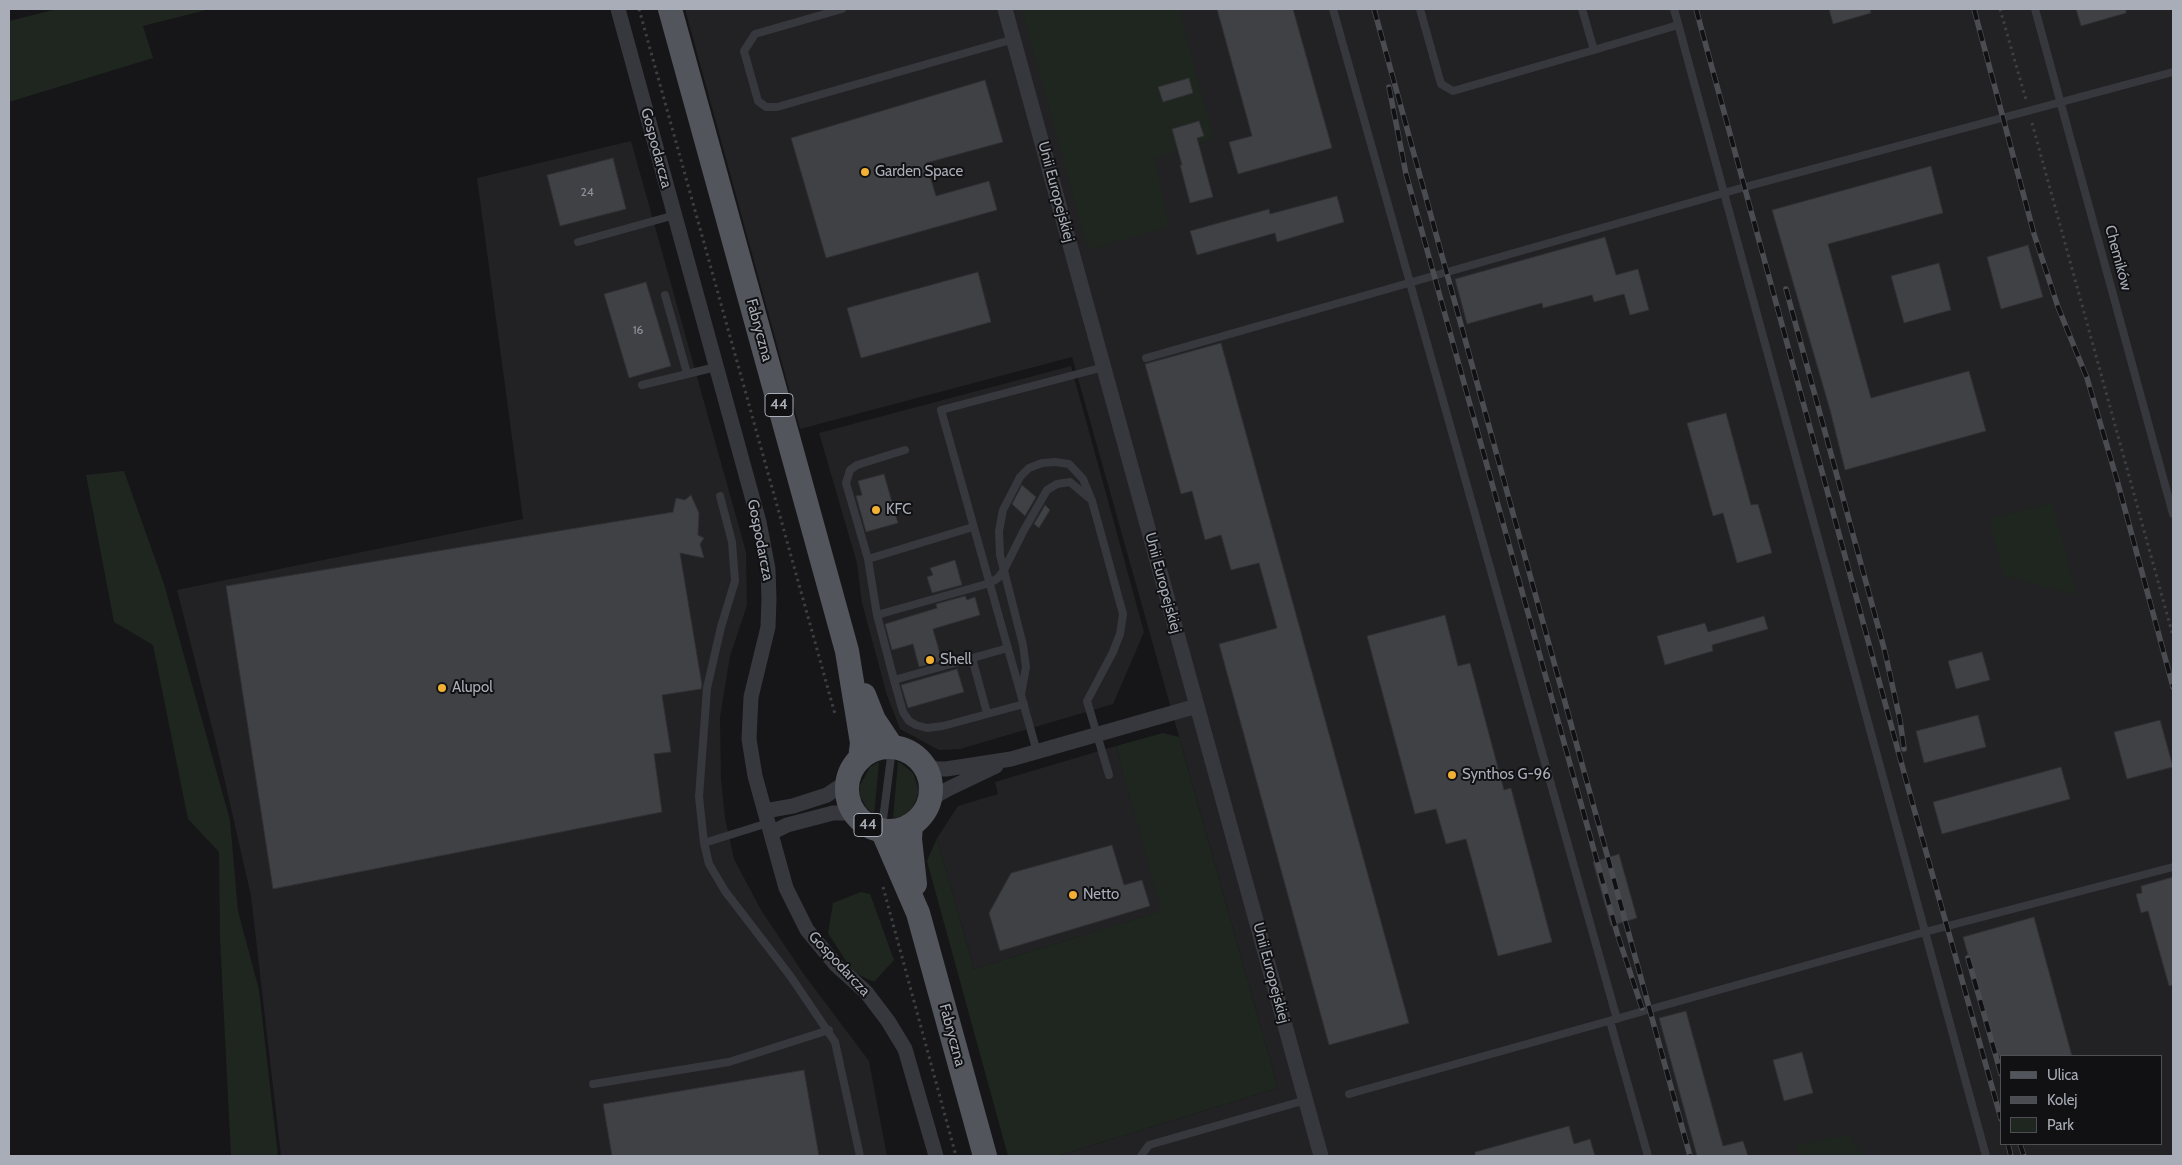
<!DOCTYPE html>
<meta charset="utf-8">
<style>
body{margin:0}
#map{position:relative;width:2182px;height:1165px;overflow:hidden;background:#161618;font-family:Cabin,sans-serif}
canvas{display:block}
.frame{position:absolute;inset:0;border:10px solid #a8adb8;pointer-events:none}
.legend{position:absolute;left:2000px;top:1055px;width:162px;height:90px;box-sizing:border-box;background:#111113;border:1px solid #4d4f55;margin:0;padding:6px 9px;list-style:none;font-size:15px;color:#a8adb8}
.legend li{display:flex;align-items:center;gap:10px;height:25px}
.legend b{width:25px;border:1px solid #4d4f55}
</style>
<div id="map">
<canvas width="2182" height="1165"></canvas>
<div class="frame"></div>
<ul class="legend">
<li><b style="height:6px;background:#53555c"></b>Ulica</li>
<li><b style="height:6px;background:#4a4c52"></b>Kolej</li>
<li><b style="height:14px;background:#1e261f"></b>Park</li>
</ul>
</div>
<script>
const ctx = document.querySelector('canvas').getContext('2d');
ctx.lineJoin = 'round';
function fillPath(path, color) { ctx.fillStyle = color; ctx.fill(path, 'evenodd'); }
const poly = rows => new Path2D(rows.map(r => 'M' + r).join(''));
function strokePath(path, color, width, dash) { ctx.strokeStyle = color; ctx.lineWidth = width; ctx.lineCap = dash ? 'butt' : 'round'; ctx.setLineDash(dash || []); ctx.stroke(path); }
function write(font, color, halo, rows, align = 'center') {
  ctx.font = font + ' Cabin,sans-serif'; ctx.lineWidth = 4; ctx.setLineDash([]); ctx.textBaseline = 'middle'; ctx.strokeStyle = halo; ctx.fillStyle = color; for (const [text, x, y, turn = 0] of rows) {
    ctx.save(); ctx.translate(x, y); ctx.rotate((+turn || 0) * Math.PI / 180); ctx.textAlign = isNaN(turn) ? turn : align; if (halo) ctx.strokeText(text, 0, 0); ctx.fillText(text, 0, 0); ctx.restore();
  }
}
const built = poly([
 [685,9,2173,9,2173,1156,1057,1156,1278,1088,1072,357,800,429],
 [2001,1056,2161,1056,2161,1144,2001,1144],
 [631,141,746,552,747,605,730,656,720,717,721,779,725,818,734,859,761,910,803,973,869,1061,887,1156,281,1156,251,896,218,751,177,590,523,519,477,178],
 [1071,366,1144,632,1113,704,960,749,939,750,900,729,887,695,862,603,857,563,819,433],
 [1116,746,1162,911,974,969,937,838,958,806,998,794,995,782]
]);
const green = poly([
 [57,9,210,9,143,26,153,58,9,102,9,21],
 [1022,9,1179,9,1214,139,1155,158,1169,227,1088,250],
 [124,471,164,584,230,820,238,911,259,990,278,1156,231,1156,220,938,219,852,188,819,153,645,114,622,86,475],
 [2052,503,2077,595,2004,576,1989,519],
 [1163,733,1179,737,1278,1088,1057,1156,1008,1156,927,861,937,838,974,969,1161,911,1116,746],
 [898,761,913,773,919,790,916,800,912,808,904,816,893,818],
 [879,762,874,815,866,807,860,796,860,785,870,767],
 [861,892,870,894,894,960,874,982,853,972,828,933,833,903],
 [1848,1135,1865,1156,1799,1156,1796,1145]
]);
const building = poly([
 [1217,9,1293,9,1332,148,1238,174,1229,142,1252,136,1217,9],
 [1829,9,1870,9,1871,13,1833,24,1829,9],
 [2076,9,2126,9,2126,13,2081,26,2076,9],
 [1189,78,1193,93,1163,102,1158,87,1189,78],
 [985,80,1003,142,926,163,936,196,989,181,997,210,826,258,791,138,985,80],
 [1199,121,1204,136,1197,138,1213,197,1190,203,1180,165,1182,165,1172,129,1199,121],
 [613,158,626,209,560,226,547,175,613,158],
 [1931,166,1943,213,1828,244,1871,398,1969,371,1986,431,1845,470,1830,410,1772,210,1931,166],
 [1337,196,1344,222,1277,242,1275,233,1197,255,1190,231,1269,209,1270,214,1337,196],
 [1605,237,1616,275,1638,269,1649,310,1630,315,1624,294,1594,302,1592,295,1543,308,1542,303,1467,324,1455,279,1605,237],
 [2028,245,2043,297,2001,309,1987,257,2028,245],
 [1939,263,1951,310,1904,323,1891,276,1939,263],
 [978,272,991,322,861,358,847,308,978,272],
 [646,282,671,366,629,378,604,294,646,282],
 [1221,343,1409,1023,1329,1045,1219,644,1277,628,1259,563,1231,570,1221,535,1205,540,1192,491,1181,494,1145,364,1221,343],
 [1726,413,1751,505,1758,504,1772,553,1737,563,1723,513,1713,516,1687,423,1726,413],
 [884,474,898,523,866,532,856,496,862,495,858,481,884,474],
 [1022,485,1036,497,1025,516,1012,504,1022,485],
 [691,495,699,513,698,535,704,538,700,544,704,558,680,553,702,685,701,689,662,695,671,752,654,754,662,812,273,889,226,586,673,512,676,498,685,500,691,495],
 [1045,505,1050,510,1039,528,1034,524,1045,505],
 [955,560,962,585,932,593,927,577,933,575,930,568,955,560],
 [965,596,967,600,975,597,980,615,933,629,942,661,919,667,913,644,892,650,885,624,937,608,936,604,965,596],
 [1445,615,1458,666,1470,663,1504,790,1511,788,1552,942,1498,956,1466,839,1446,844,1436,809,1415,814,1367,636,1445,615],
 [1764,616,1768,629,1712,645,1713,651,1665,665,1657,636,1705,623,1708,632,1764,616],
 [1982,652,1990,680,1956,689,1948,661,1982,652],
 [957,669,964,692,908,708,901,685,957,669],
 [1978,715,1986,747,1924,763,1916,731,1978,715],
 [2160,720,2173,767,2127,779,2114,732,2160,720],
 [2061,767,2070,799,1942,834,1933,802,2061,767],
 [1112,845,1124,885,1142,880,1150,906,1000,951,989,913,1011,873,1112,845],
 [1619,854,1637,918,1611,926,1593,862,1619,854],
 [2173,877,2173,985,2169,986,2148,911,2141,913,2136,894,2142,893,2141,886,2173,877],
 [2034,917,2072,1056,1996,1056,1963,937,2034,917],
 [1686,1011,1723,1146,1743,1141,1748,1156,1697,1156,1659,1018,1686,1011],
 [1802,1052,1813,1093,1784,1101,1773,1060,1802,1052],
 [804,1070,819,1156,612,1156,603,1104,804,1070],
 [1569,1126,1574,1144,1590,1139,1595,1156,1475,1156,1475,1152,1569,1126]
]);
const path = poly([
 [639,9,835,714],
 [2000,9,2026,100],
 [2032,123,2173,636],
 [883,887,956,1156]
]);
const service = poly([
 [842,9,755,34,744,51,758,101,766,107,777,107,1014,39],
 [1333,9,1617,1019],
 [1420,9,1441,84,1453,91,1594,50],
 [1582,9,1594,50,1678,25],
 [1674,9,1986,1156],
 [2035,9,2173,514],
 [578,242,675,215],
 [665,295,687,373],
 [1146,358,1745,187,2173,72],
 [642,385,716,367],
 [720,496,732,542,735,581,721,627,707,688,699,797,704,843,768,823],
 [868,559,973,527],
 [877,615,990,583,998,578,1004,570,1024,530,1047,490,1057,484,1070,482,1089,498],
 [1008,648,894,680,903,712,909,721,916,725,927,728,943,726,1024,704],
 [972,658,987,713],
 [894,680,877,615,868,559,846,483,850,470,857,465,905,450],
 [1021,694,1026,667,1023,645,1000,555,999,531,1003,510,1020,477,1029,468,1042,463,1055,462,1069,464,1083,479,1092,501,1123,614,1120,634,1113,652,1087,701,1109,775],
 [1037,752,941,410,1104,367],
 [882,827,892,749],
 [704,843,709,864,725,891,791,977,835,1042,860,1156],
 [1610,1021,1648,1156],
 [593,1084,729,1062,829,1030],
 [1349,1094,1925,932,2173,867],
 [1141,1156,1149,1145,1306,1100]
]);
const minor = poly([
 [618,9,759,522,768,569,769,599,768,627,751,697,749,739,755,776,786,888,807,930,836,965,866,992,888,1021,905,1049,936,1156],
 [1005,9,1321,1156],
 [922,764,937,769,946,769,1011,759,1197,706],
 [928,804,939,794,950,788,996,766],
 [765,811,793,806,827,795,848,781],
 [771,833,787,825,833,813,846,813,859,818]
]);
const primary = poly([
 [670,9,847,651,862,743,860,759],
 [864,695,874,720,892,747],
 '847 789a42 42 0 1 1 84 0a42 42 0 1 1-84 0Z',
 [911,825,910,839,915,884],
 [882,830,918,913,985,1156]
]);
const rail = poly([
 [1374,9,1690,1156],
 [1696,9,1909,791,2001,1119],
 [1974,9,2034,234,2058,307,2087,378,2117,480,2173,687],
 [1389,87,1406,174,1434,275,1617,933,1642,1008],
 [1786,289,1885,652,1900,720,1904,749],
 [1968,958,2001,1074],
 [2008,1144,2011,1156],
 [2020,1144,2024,1156]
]);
const markers = [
 [865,172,5,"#f2b134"],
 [876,510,5,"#f2b134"],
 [930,660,5,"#f2b134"],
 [442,688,5,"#f2b134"],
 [1452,775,5,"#f2b134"],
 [1073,895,5,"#f2b134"]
];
const numberNames = [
 ["24",587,192],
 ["16",638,330]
];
const shields = [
 [779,405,28],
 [868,825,28]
];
const shieldNames = [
 ["44",779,405],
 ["44",868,825]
];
const streetNames = [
 ["Gospodarcza",656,148,75],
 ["Unii Europejskiej",1056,192,75],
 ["Chemików",2118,258,75],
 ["Fabryczna",759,330,75],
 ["Gospodarcza",760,540,79],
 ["Unii Europejskiej",1163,583,75],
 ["Gospodarcza",839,964,47],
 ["Unii Europejskiej",1271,973,75],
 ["Fabryczna",952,1035,75]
];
const poiNames = [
 ["Garden Space",875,172],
 ["KFC",886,510],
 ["Shell",940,660],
 ["Alupol",452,688],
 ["Synthos G-96",1462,775],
 ["Netto",1083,895]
];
fillPath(built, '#222225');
fillPath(green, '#1e261f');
fillPath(building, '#404145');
strokePath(building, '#303034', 1);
strokePath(path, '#3d3f44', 3, [2.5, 4]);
strokePath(service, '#37383d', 8);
strokePath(minor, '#37383d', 15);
strokePath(primary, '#53555c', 24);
strokePath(rail, '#4a4c52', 5.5);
strokePath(rail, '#111113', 4, [11]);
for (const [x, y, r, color] of markers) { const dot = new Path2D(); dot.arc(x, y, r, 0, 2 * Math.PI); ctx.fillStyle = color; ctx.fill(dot); strokePath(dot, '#111113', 2); }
write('12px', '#8e929b', null, numberNames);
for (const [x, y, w] of shields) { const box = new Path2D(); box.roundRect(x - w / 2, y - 11.5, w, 23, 4); ctx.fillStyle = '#111113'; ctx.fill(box); strokePath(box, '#a8adb8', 1); }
write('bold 14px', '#a8adb8', null, shieldNames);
write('15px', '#a8adb8', '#111113', streetNames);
write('15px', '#a8adb8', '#111113', poiNames, 'left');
</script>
